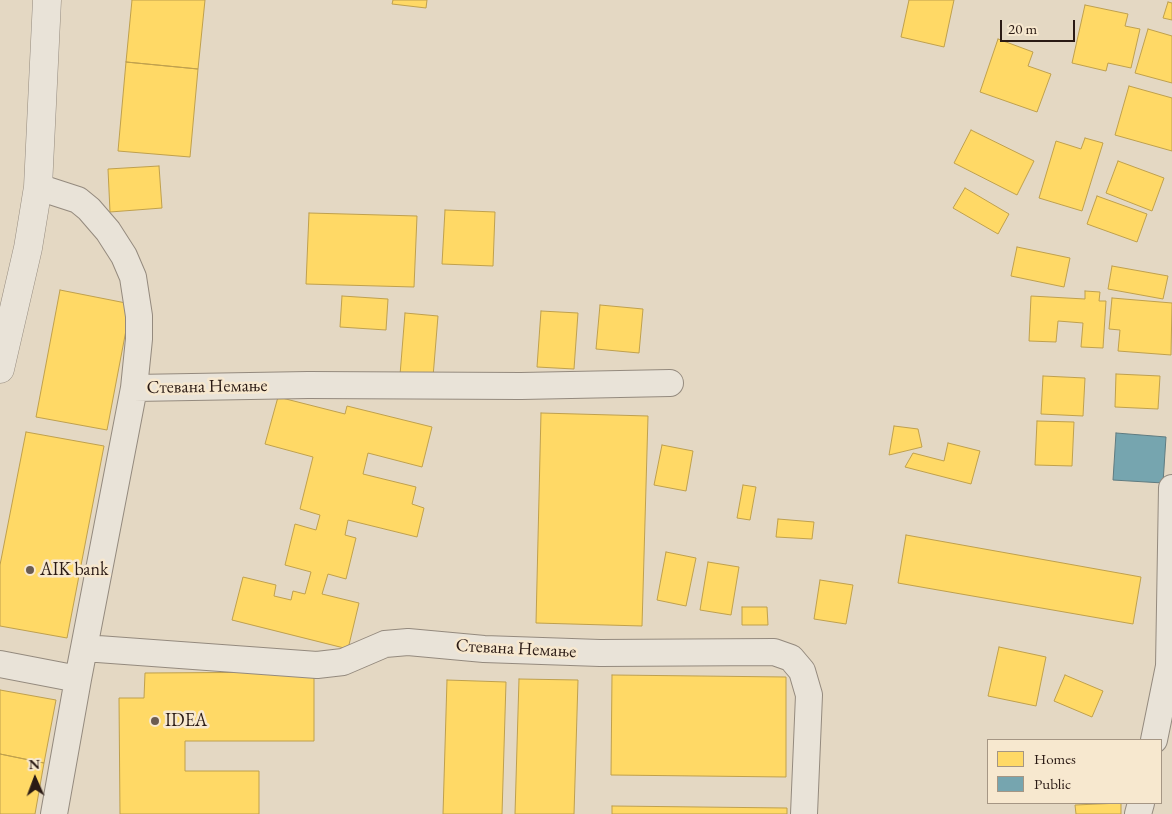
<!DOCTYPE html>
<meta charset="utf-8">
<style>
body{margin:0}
#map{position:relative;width:1172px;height:814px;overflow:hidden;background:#e4d8c3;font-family:"EB Garamond",serif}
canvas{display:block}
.legend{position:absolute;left:987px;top:739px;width:175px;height:65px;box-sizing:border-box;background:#f7e8cf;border:1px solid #a59684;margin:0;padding:6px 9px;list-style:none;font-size:15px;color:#2a1a14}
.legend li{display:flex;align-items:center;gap:10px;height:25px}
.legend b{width:25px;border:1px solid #a59684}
.north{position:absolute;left:10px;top:754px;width:50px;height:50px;-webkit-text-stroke:4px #f7e8cf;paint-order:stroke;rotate:358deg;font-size:14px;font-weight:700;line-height:20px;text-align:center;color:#2a1a14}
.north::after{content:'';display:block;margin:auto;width:18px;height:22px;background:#2a1a14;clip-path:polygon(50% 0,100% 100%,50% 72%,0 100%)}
.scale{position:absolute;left:1000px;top:20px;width:75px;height:22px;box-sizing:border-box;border:2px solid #2a1a14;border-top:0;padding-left:6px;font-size:15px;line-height:18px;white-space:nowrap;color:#2a1a14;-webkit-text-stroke:4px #f7e8cf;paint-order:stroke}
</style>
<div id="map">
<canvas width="1172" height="814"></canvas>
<ul class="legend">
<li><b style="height:14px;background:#ffd966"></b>Homes</li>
<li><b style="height:14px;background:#76a5af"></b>Public</li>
</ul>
<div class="north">N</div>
<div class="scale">20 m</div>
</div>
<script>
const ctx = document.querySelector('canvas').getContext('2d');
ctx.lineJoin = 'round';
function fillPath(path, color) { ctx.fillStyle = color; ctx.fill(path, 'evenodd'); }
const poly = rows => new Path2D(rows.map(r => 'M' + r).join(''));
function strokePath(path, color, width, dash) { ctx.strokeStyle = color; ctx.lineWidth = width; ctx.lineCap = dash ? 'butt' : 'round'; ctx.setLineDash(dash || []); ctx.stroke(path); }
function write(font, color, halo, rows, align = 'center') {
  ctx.font = font + ' "EB Garamond",serif'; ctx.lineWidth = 5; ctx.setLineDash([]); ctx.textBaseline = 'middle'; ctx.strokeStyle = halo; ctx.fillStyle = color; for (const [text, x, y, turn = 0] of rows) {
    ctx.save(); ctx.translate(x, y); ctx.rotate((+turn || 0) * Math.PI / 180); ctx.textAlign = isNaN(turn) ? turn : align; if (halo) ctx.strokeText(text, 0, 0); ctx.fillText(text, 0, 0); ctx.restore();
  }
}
const homes = poly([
 [132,0,205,0,198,69,126,62,132,0],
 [393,0,427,0,426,8,392,4,393,0],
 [909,0,954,0,944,47,901,37,909,0],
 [1168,2,1172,3,1172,20,1163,18,1168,2],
 [1085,5,1128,14,1125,26,1140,29,1131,68,1108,63,1106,71,1072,63,1085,5],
 [1148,29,1172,36,1172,83,1135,73,1148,29],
 [998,39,1033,52,1028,66,1051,74,1037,112,980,92,998,39],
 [126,62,198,69,190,157,118,151,126,62],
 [1129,86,1172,98,1172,151,1115,135,1129,86],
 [971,130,1034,161,1017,195,954,163,971,130],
 [1085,138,1103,143,1082,211,1039,198,1056,141,1081,149,1085,138],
 [1118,161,1164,178,1152,211,1106,193,1118,161],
 [159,166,162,208,110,212,108,169,159,166],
 [965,188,1009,214,998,234,953,208,965,188],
 [1097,196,1147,214,1137,242,1087,224,1097,196],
 [445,210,495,212,493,266,442,264,445,210],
 [309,213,417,216,414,287,306,284,309,213],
 [1017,247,1070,258,1064,287,1011,276,1017,247],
 [1112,266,1168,276,1163,299,1108,289,1112,266],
 [60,290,131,304,107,430,36,417,60,290],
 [1085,291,1100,292,1099,301,1106,301,1103,348,1081,347,1083,323,1058,321,1056,342,1029,341,1031,296,1085,299,1085,291],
 [342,296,388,299,386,330,340,327,342,296],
 [1112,298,1172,303,1171,355,1118,351,1120,330,1109,329,1112,298],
 [600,305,643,309,639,353,596,349,600,305],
 [541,311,578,313,574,369,537,367,541,311],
 [405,313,438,316,433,377,400,375,405,313],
 [1116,374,1160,376,1158,409,1115,407,1116,374],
 [1043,376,1085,378,1083,416,1041,414,1043,376],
 [278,397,345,414,347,406,432,427,422,467,368,453,363,474,416,487,412,504,424,508,417,537,348,520,345,535,356,538,346,579,328,574,322,594,359,603,348,649,232,620,243,577,276,585,274,596,291,600,293,591,305,594,311,572,285,565,295,524,316,530,320,515,300,509,313,457,265,444,278,397],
 [541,413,648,416,642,626,536,623,541,413],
 [1037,421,1074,422,1072,466,1035,465,1037,421],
 [894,426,918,429,922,447,889,455,894,426],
 [26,432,104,446,67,638,0,626,0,565,26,432],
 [948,443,980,451,971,484,905,467,913,453,944,461,948,443],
 [662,445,693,451,686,491,654,485,662,445],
 [743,485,756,487,750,520,737,518,743,485],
 [778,519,814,522,812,539,776,537,778,519],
 [906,535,1141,577,1133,624,898,583,906,535],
 [666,552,696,558,686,606,657,600,666,552],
 [708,562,739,567,731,615,700,610,708,562],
 [820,580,853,585,846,624,814,619,820,580],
 [742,607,767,607,768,625,742,625,742,607],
 [999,647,1046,657,1036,706,988,696,999,647],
 [314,672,314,741,185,741,185,771,259,771,259,814,120,814,119,698,144,698,145,673,314,672],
 [612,675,786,677,786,777,611,775,612,675],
 [1065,675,1103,691,1092,717,1054,701,1065,675],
 [519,679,578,680,574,814,515,814,519,679],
 [447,680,506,682,502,814,443,814,447,680],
 [0,690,56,700,44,763,0,754,0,690],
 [0,754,44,763,35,814,0,814,0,754],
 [1121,803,1121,814,1076,814,1075,805,1121,803],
 [612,806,787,808,787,814,612,814,612,806]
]);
const public = poly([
 [1116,433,1166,437,1163,483,1113,480,1116,433]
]);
const minor = poly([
 [38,187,78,200,89,209,108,231,124,256,133,277,139,316,139,339,134,388,78,679,54,814],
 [134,388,308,385,521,386,670,383],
 [84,648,317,665,343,662,385,644,408,642,484,649,600,653,774,652,791,658,802,671,809,695,804,814],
 [0,664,78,679],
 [1154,740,1169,666,1172,488],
 [1138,814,1141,803]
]);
const tertiary = poly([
 [0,369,28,248,38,187,47,0]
]);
const markers = [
 [30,570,5,"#6b5c51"],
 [155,721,5,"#6b5c51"]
];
const streetNames = [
 ["Стевана Немање",207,387,-1],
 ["Стевана Немање",516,649,3]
];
const poiNames = [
 ["AIK bank",40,570],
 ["IDEA",165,721]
];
fillPath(homes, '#ffd966');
strokePath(homes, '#bfa04d', 1);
fillPath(public, '#76a5af');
strokePath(public, '#5f7b80', 1);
strokePath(minor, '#948a7e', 28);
strokePath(tertiary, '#948a7e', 29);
strokePath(minor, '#e9e3d8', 26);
strokePath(tertiary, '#e9e3d8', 28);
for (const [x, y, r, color] of markers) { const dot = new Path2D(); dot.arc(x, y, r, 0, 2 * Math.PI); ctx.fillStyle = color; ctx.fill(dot); strokePath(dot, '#f7e8cf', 2); }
write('18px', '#2a1a14', '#f7e8cf', streetNames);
write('18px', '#2a1a14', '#f7e8cf', poiNames, 'left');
</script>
